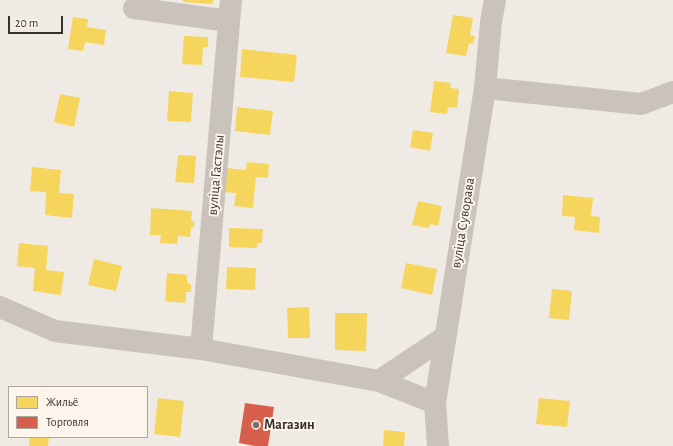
<!DOCTYPE html>
<meta charset="utf-8">
<style>
body{margin:0}
#map{position:relative;width:673px;height:446px;overflow:hidden;background:#efebe4;font-family:"Alegreya Sans",sans-serif}
canvas{display:block}
.legend{position:absolute;left:8px;top:386px;width:140px;height:52px;box-sizing:border-box;background:#fbf5ec;border:1px solid #aea69e;margin:0;padding:5px 7px;list-style:none;font-size:12px;color:#3a302a}
.legend li{display:flex;align-items:center;gap:8px;height:20px}
.legend b{width:20px;border:1px solid #aea69e}
.scale{position:absolute;left:8px;top:16px;width:55px;height:18px;box-sizing:border-box;border:2px solid #3a302a;border-top:0;padding-left:5px;font-size:12px;line-height:14px;white-space:nowrap;color:#3a302a;-webkit-text-stroke:3px #fbf5ec;paint-order:stroke}
</style>
<div id="map">
<canvas width="673" height="446"></canvas>
<ul class="legend">
<li><b style="height:11px;background:#f6d55c"></b>Жильё</li>
<li><b style="height:11px;background:#d6604d"></b>Торговля</li>
</ul>
<div class="scale">20 m</div>
</div>
<script>
const ctx = document.querySelector('canvas').getContext('2d');
ctx.lineJoin = 'round';
function fillPath(path, color) { ctx.fillStyle = color; ctx.fill(path, 'evenodd'); }
const poly = rows => new Path2D(rows.map(r => 'M' + r).join(''));
function strokePath(path, color, width, dash) { ctx.strokeStyle = color; ctx.lineWidth = width; ctx.lineCap = dash ? 'butt' : 'round'; ctx.setLineDash(dash || []); ctx.stroke(path); }
function write(font, color, halo, rows, align = 'center') {
  ctx.font = font + ' "Alegreya Sans",sans-serif'; ctx.lineWidth = 4; ctx.setLineDash([]); ctx.textBaseline = 'middle'; ctx.strokeStyle = halo; ctx.fillStyle = color; for (const [text, x, y, turn = 0] of rows) {
    ctx.save(); ctx.translate(x, y); ctx.rotate((+turn || 0) * Math.PI / 180); ctx.textAlign = isNaN(turn) ? turn : align; if (halo) ctx.strokeText(text, 0, 0); ctx.fillText(text, 0, 0); ctx.restore();
  }
}
const homes = poly([
 [183,0,213,0,213,4,183,2],
 [453,15,473,18,470,35,475,36,473,44,469,43,466,56,446,53],
 [73,17,88,19,87,27,106,30,104,45,85,42,83,51,68,49],
 [184,36,208,37,208,47,203,47,202,65,182,64],
 [242,49,297,55,294,82,240,77],
 [434,81,451,83,450,88,459,89,457,108,448,107,447,114,430,112],
 [169,91,193,93,191,122,167,121],
 [60,94,80,98,74,127,54,122],
 [237,107,273,111,270,135,235,131],
 [413,130,433,133,430,151,410,147],
 [178,155,196,156,194,183,175,182],
 [247,162,269,164,268,178,256,177,253,208,234,206,236,193,224,192,226,168,246,170],
 [32,167,61,170,59,193,74,194,72,218,45,215,46,192,30,191],
 [563,195,593,198,591,216,600,217,599,233,574,230,575,217,562,216],
 [418,201,442,206,438,226,430,224,429,228,412,225],
 [151,208,192,211,191,221,194,221,194,227,191,227,190,237,178,236,177,244,160,243,161,235,150,235],
 [229,228,263,229,262,243,257,243,257,248,229,247],
 [19,243,48,246,46,270,64,272,61,295,33,291,35,268,17,266],
 [94,259,122,266,116,291,88,285],
 [406,263,437,269,432,295,401,288],
 [227,267,256,268,255,290,226,289],
 [167,273,187,275,187,283,191,284,191,292,186,292,186,303,165,301],
 [552,289,572,291,569,320,549,318],
 [309,307,310,338,288,338,287,308],
 [335,313,367,313,366,351,335,350],
 [158,398,184,401,180,437,154,434],
 [539,398,570,401,567,427,536,424],
 [384,430,405,432,404,446,383,446],
 [30,437,49,437,48,446,29,446]
]);
const shops = poly([
 [245,403,274,407,268,446,255,446,239,443]
]);
const minor = poly([
 [134,8,229,21],
 [485,88,641,104,673,92],
 [0,307,55,331,201,349,379,381,435,403],
 [201,349,231,0],
 [379,381,445,337],
 [438,446,435,403,485,88,491,22,495,0]
]);
const markers = [
 [256,425,4,"#79716b"]
];
const streetNames = [
 ["вуліца Гастэлы",216,175,-85],
 ["вуліца Суворава",463,223,-81]
];
const poiNames = [
 ["Магазин",264,425]
];
fillPath(homes, '#f6d55c');
fillPath(shops, '#d6604d');
strokePath(minor, '#c9c3bc', 22);
for (const [x, y, r, color] of markers) { const dot = new Path2D(); dot.arc(x, y, r, 0, 2 * Math.PI); ctx.fillStyle = color; ctx.fill(dot); strokePath(dot, '#fbf5ec', 1.5); }
write('14px', '#3a302a', '#fbf5ec', streetNames);
write('bold 14px', '#3a302a', '#fbf5ec', poiNames, 'left');
</script>
